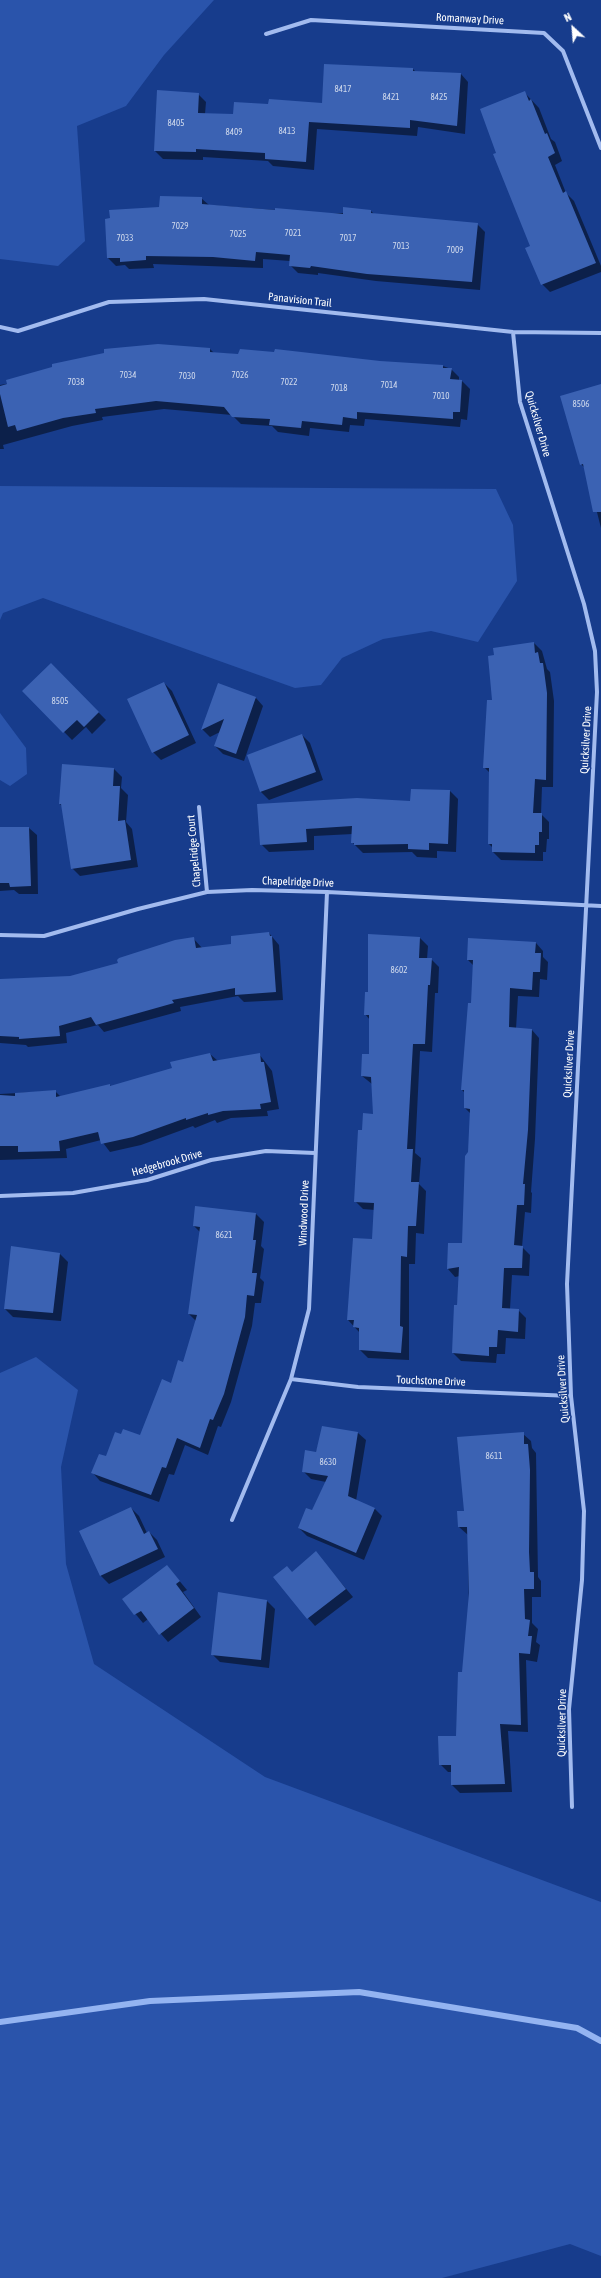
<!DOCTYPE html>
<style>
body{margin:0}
#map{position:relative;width:601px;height:2278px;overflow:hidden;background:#173c8c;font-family:"Asap Condensed",sans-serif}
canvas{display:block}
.north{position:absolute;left:553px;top:8px;width:40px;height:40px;-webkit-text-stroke:3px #173c8c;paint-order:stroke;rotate:334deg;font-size:11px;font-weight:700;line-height:16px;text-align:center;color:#fff}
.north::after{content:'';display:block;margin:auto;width:14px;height:18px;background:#fff;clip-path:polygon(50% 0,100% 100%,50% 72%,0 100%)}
</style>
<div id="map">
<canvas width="601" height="2278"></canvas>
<div class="north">N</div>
</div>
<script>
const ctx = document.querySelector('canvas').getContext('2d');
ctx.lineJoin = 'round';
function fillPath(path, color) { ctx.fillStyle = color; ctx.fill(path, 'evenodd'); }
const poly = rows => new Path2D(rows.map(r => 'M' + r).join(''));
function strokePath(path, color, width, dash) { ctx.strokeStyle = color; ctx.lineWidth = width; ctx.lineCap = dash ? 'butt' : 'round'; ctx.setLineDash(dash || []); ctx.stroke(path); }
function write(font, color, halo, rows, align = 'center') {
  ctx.font = font + ' "Asap Condensed",sans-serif'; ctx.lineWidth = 3; ctx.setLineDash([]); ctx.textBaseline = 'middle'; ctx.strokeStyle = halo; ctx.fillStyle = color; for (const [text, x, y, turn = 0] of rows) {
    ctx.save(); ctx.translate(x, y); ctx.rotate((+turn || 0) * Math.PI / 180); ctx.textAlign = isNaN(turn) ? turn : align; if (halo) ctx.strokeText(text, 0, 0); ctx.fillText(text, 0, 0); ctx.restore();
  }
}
const green = poly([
 [0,0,214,0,164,55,126,106,77,126,85,241,58,266,0,259],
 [0,486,496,489,513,525,517,581,478,642,431,631,383,639,342,658,321,685,295,688,43,598,3,613,0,620],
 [0,713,26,748,27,774,10,786,0,780],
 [36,1357,78,1390,61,1467,66,1564,94,1664,265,1777,601,1902,601,2256,570,2244,442,2278,0,2278,0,1373]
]);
const shadow = poly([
 [413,69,416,72,461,74,468,82,465,134,418,127,417,136,317,129,314,170,273,166,268,161,203,157,203,160,163,159,155,151,198,94,206,102,205,114,234,115,269,105,269,100,323,104],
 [524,92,539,108,551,139,555,142,562,161,555,165,566,193,574,201,601,266,601,272,550,292,542,284,532,247,497,154],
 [201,198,209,205,330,214,371,211,375,215,477,224,485,232,480,290,376,281,318,273,318,275,298,273,290,265,290,261,263,259,263,268,153,264,154,268,129,269,125,265,116,266,108,258,160,208],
 [210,349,214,353,443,366,451,369,459,377,459,381,462,381,470,389,467,420,461,419,460,427,365,419,364,426,350,425,349,432,310,428,309,436,278,432,272,426,241,424,232,415,164,409,102,417,103,420,72,426,3,445,4,449,0,449,0,385],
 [601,385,601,528,586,469,581,464,562,397],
 [534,643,542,651,547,669,550,672,554,701,553,787,542,787,541,814,549,822,549,839,547,839,546,852,543,852,543,861,501,860,493,852,493,848,489,844,490,773,484,767,493,701],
 [51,664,106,720,92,734,86,727,72,740,24,691],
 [164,683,172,691,196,743,161,760,153,752],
 [256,698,263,706,244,761,223,754,215,746,220,732,210,737,202,729],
 [302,735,310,743,323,780,269,800,261,792,248,756],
 [114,769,122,777,121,788,128,795,126,822,132,829,138,867,80,876,72,868,62,806,60,804],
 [412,790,450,791,458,799,456,852,437,851,437,858,417,857,412,852,363,853,352,842,353,834,314,836,314,850,269,852,261,844,258,805,411,802],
 [0,828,29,828,37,835,38,894,19,894,14,890,0,891],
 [269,933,279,945,283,1000,244,1002,238,996,180,1007,181,1011,104,1032,98,1025,66,1033,67,1043,28,1047,26,1045,0,1043,0,981,70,977,119,964,193,938,202,948,232,945],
 [420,938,428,946,427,959,431,959,439,967,438,993,435,993,432,1052,420,1051,415,1153,421,1158,419,1184,426,1191,424,1234,416,1233,415,1264,409,1264,409,1360,368,1358,360,1350,360,1333,348,1320,373,1240,375,1210,363,1209,355,1201,362,1131,374,1115,372,1084,362,1076,370,1055,370,1020,365,1014,368,993],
 [536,943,543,951,543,957,548,962,547,980,540,979,539,997,518,996,516,1029,532,1030,539,1038,535,1139,531,1192,532,1193,531,1213,525,1212,522,1247,530,1255,529,1276,512,1275,510,1309,518,1310,526,1318,525,1339,506,1338,505,1354,497,1354,496,1363,461,1361,453,1353,460,1276,455,1277,448,1269,463,1244,471,1114,465,1108,465,1093,462,1090,472,1004,474,966,468,960],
 [210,1054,218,1061,259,1054,272,1071,279,1109,267,1111,268,1116,231,1118,217,1123,215,1120,195,1128,193,1126,141,1145,110,1152,101,1140,66,1149,67,1158,0,1160,0,1094,55,1091,61,1097,110,1085,111,1087,173,1069],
 [256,1214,264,1222,261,1246,264,1249,260,1278,264,1282,261,1303,255,1303,252,1326,231,1402,221,1427,218,1426,208,1455,185,1445,174,1475,169,1474,159,1502,100,1481,93,1473,106,1458,141,1437,184,1363,196,1321,189,1314,200,1232,194,1226],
 [60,1254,68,1262,61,1321,13,1317,5,1309],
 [323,1427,358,1433,366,1440,356,1501,375,1509,382,1516,364,1560,307,1536,299,1528,312,1511,326,1482,311,1479,303,1471,316,1453],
 [523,1434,531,1441,532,1448,536,1453,538,1577,541,1581,541,1597,532,1597,532,1623,538,1629,536,1642,540,1645,537,1662,526,1660,528,1732,508,1731,512,1792,460,1793,452,1785,452,1772,448,1772,440,1764,457,1737,469,1611,468,1535,459,1527,466,1511],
 [131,1508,139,1516,147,1533,149,1532,157,1540,165,1557,109,1584,101,1576,81,1532],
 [316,1553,353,1597,315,1626,308,1618,292,1573],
 [167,1566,187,1590,183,1592,201,1617,168,1642,148,1619,143,1623,123,1599],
 [267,1601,275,1609,269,1668,220,1662,213,1655]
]);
const stream = poly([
 [0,2022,150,2001,359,1992,577,2028,601,2041]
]);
const building = poly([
 [324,64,413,68,413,71,461,73,457,126,410,120,410,128,309,122,306,162,265,159,265,153,196,149,196,152,154,151,157,90,199,93,198,113,233,114,234,102,268,104,269,99,322,103],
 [525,91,529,101,531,99,545,134,547,133,555,153,548,157,563,193,566,191,596,263,541,285,525,248,530,246,493,154,496,153,480,109],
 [160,196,202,197,202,204,275,210,275,208,343,214,343,207,371,210,371,213,478,223,472,282,367,274,311,266,310,268,289,266,290,255,256,252,255,261,213,257,146,256,146,260,120,262,120,258,107,258,105,219,110,218,109,210,159,207],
 [158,344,210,348,210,352,238,354,240,349,274,352,275,349,380,361,443,365,443,368,452,368,450,379,462,380,460,412,453,412,453,419,357,412,357,419,343,417,342,425,302,421,301,428,269,425,270,419,232,417,224,407,156,401,95,409,96,413,63,418,17,431,15,425,8,427,0,394,0,386,7,384,6,380,52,367,52,364,104,353,104,349],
 [601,384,601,512,593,512,583,464,580,465,560,396],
 [534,642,535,653,538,652,540,663,543,663,547,693,546,780,535,779,533,813,542,813,542,832,539,832,539,845,535,845,535,853,492,852,492,844,488,844,489,768,483,768,487,700,492,700,488,656,494,655,493,648],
 [51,663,99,712,84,727,77,720,63,733,22,691],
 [164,682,189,735,152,753,127,699],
 [218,683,256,697,236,754,214,746,224,719,201,730],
 [302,734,316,772,260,792,247,755],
 [62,764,114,768,113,786,120,786,118,821,125,820,131,860,71,869,61,804,59,804],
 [411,789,450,790,448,844,429,843,429,850,408,849,408,844,354,845,354,843,351,843,352,826,306,829,307,842,260,845,257,804,357,798,410,801],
 [0,827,29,827,31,886,10,887,9,883,0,883],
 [269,932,270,936,272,936,276,992,235,995,235,988,172,1000,174,1003,96,1025,91,1017,59,1026,60,1036,19,1039,19,1037,0,1036,0,979,70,976,118,963,117,960,119,958,175,940,194,937,196,948,231,944,231,936],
 [368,934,420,937,419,958,432,958,430,985,428,985,425,1044,413,1044,407,1149,413,1149,411,1182,419,1182,416,1226,408,1226,407,1257,401,1256,400,1326,403,1327,401,1353,359,1350,359,1328,353,1327,354,1320,347,1320,353,1238,372,1239,374,1203,354,1202,358,1130,362,1130,363,1113,373,1114,371,1077,361,1076,362,1054,369,1054,369,1015,364,1015,365,992,368,992],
 [468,938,536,942,535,953,541,953,540,972,533,972,532,990,510,988,509,1027,532,1029,528,1130,523,1184,525,1184,524,1205,517,1205,514,1245,523,1246,522,1268,504,1268,502,1308,519,1309,518,1332,498,1330,497,1347,489,1347,489,1356,452,1353,454,1305,457,1305,459,1267,447,1269,448,1243,462,1243,465,1156,468,1152,470,1109,464,1108,464,1090,461,1090,468,1003,471,1003,473,960,467,960],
 [210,1053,213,1061,260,1053,261,1062,264,1062,271,1102,260,1104,261,1109,223,1111,208,1115,208,1113,186,1120,186,1118,133,1137,101,1144,98,1132,59,1141,60,1151,18,1152,18,1146,0,1146,0,1095,15,1096,15,1093,56,1090,56,1097,110,1084,110,1086,172,1068,170,1062],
 [195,1206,256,1213,253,1240,256,1240,252,1273,257,1273,254,1296,247,1295,245,1317,224,1394,213,1420,210,1419,200,1448,177,1438,166,1468,162,1467,151,1495,91,1473,99,1454,106,1456,115,1432,121,1434,123,1429,140,1435,162,1379,171,1383,178,1360,183,1362,197,1315,188,1314,200,1227,193,1226],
 [11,1246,60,1253,53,1313,4,1309],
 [322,1426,358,1432,348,1496,375,1508,356,1553,298,1528,306,1508,312,1510,328,1476,302,1472,305,1450,316,1452],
 [524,1432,524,1444,528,1444,530,1470,529,1552,530,1572,534,1572,534,1589,524,1589,525,1619,530,1620,528,1636,532,1636,530,1654,519,1653,521,1725,500,1724,505,1784,451,1785,451,1765,439,1765,438,1736,456,1736,458,1672,462,1672,469,1593,467,1527,458,1527,457,1511,464,1511,457,1437],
 [131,1507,144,1534,149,1531,158,1549,100,1576,79,1531],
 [316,1551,346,1589,307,1619,273,1577,287,1566,292,1572],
 [167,1565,180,1581,176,1584,194,1608,159,1635,141,1611,134,1615,122,1599],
 [218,1592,267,1600,261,1660,211,1655]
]);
const minor = poly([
 [266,34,311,20,544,33,563,51,601,148],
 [0,327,18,331,109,302,204,299,513,332,601,333],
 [513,332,520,402,584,604,595,651,597,692,567,1284,571,1396,584,1511,582,1580,569,1709,572,1807],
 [199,807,207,892],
 [0,935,44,936,138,909,207,892,252,890,327,892,601,906],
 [0,1196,73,1193,147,1180,211,1160,266,1151,315,1153],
 [291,1379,358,1387,571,1396],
 [232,1520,291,1379,309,1309,327,892]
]);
const numberNames = [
 ["8417",343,89],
 ["8421",391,97],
 ["8425",439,97],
 ["8405",176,123],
 ["8413",287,131],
 ["8409",234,132],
 ["7029",180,226],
 ["7021",293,233],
 ["7025",238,234],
 ["7033",125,238],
 ["7017",348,238],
 ["7013",401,246],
 ["7009",455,250],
 ["7034",128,375],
 ["7026",240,375],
 ["7030",187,376],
 ["7038",76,382],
 ["7022",289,382],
 ["7014",389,385],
 ["7018",339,388],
 ["7010",441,396],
 ["8506",581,404],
 ["8505",60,701],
 ["8602",399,970],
 ["8621",224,1235],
 ["8611",494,1456],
 ["8630",328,1462]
];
const streetNames = [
 ["Romanway Drive",470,19,3],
 ["Panavision Trail",300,300,6],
 ["Quicksilver Drive",538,424,74],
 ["Quicksilver Drive",586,740,-87],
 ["Chapelridge Court",194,851,-95],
 ["Chapelridge Drive",298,882,2],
 ["Quicksilver Drive",569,1064,-87],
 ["Hedgebrook Drive",167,1163,-16],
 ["Windwood Drive",304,1213,-88],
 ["Touchstone Drive",431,1381,2],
 ["Quicksilver Drive",563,1389,-94],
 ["Quicksilver Drive",562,1723,-89]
];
fillPath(green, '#2a54ab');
fillPath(shadow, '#0007');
strokePath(stream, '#94b4f1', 6);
fillPath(building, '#3b62b3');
strokePath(minor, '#a2bbef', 4);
write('9px', '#ced8ec', null, numberNames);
write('11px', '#fff', '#173c8c', streetNames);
</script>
